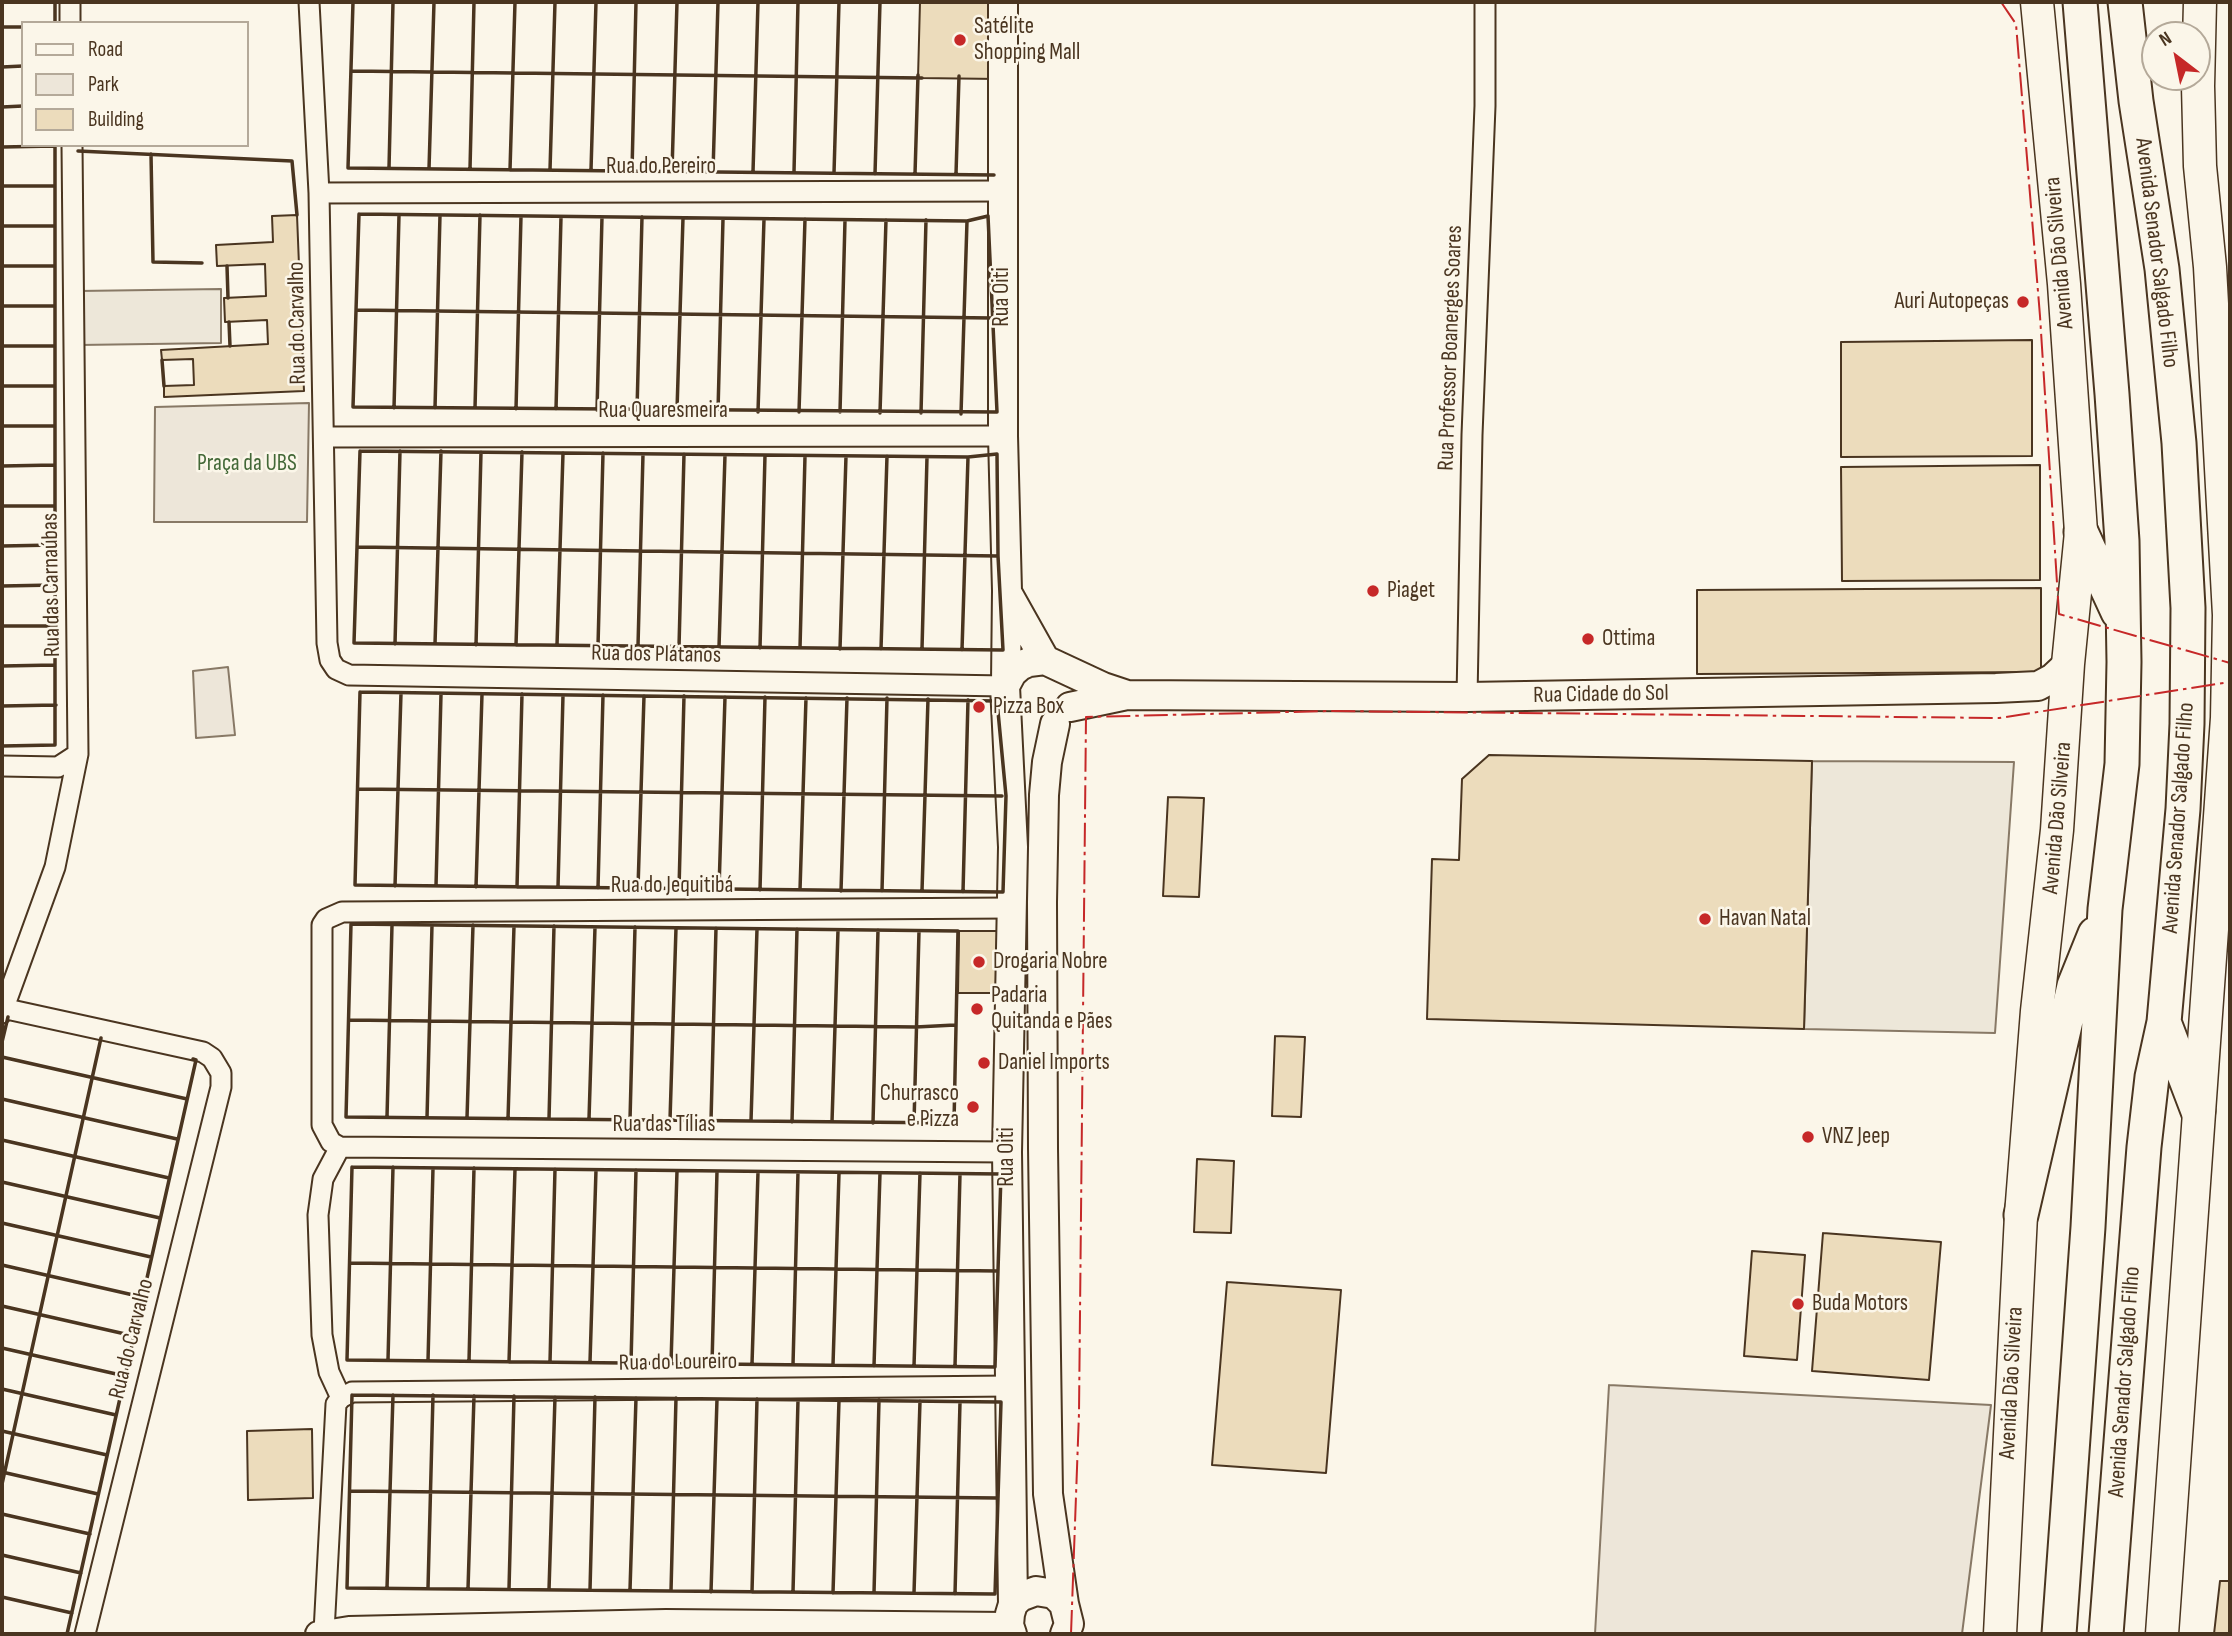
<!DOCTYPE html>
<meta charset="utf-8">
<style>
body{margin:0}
#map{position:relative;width:2232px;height:1636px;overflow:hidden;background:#fbf6e9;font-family:"Sofia Sans Condensed",sans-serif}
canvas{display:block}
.frame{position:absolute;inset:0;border:4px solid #4a3520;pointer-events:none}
.legend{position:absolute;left:21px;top:21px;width:228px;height:126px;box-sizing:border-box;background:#fbf6e9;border:2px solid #b4a999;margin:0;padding:9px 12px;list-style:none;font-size:21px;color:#4a3520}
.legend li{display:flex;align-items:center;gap:14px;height:35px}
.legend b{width:35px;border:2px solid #b4a999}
.north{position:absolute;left:2141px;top:21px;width:70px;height:70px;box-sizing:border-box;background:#fbf6e9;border:2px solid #b4a999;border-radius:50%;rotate:328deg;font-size:19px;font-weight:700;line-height:28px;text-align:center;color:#4a3520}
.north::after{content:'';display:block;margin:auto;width:24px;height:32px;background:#c62828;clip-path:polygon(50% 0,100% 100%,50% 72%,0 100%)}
</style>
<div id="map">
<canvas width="2232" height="1636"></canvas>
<div class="frame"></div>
<ul class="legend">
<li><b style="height:9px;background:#fbf6e9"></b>Road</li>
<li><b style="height:19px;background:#ede6d9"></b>Park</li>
<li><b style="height:19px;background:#ecdcbc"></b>Building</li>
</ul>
<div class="north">N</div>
</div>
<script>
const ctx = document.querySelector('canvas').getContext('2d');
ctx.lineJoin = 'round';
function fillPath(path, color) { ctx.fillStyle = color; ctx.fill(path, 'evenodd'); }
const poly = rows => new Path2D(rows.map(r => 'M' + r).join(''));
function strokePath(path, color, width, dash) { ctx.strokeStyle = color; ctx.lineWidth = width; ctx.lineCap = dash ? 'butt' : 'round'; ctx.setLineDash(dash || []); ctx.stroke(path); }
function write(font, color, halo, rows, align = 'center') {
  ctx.font = font + ' "Sofia Sans Condensed",sans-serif'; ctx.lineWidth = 5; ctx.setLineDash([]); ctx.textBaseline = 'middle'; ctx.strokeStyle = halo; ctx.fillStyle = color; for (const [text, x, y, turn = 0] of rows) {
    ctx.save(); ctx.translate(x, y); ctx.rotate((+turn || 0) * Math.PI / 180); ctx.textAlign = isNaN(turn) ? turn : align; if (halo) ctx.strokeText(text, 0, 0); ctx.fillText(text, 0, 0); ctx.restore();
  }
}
const green = poly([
 [309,403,307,522,154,522,155,407,309,403],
 [228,667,235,735,196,738,193,671,228,667],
 [1609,1385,1991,1405,1962,1634,1595,1634,1609,1385]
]);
const parking = poly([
 [221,289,221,343,79,345,79,291,221,289],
 [1812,761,2014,762,1995,1033,1804,1029,1812,761]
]);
const building = poly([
 [920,2,1001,2,999,79,918,78,920,2],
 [297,215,304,391,164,397,164,386,194,385,193,359,162,360,161,350,268,344,267,320,225,322,224,298,266,296,265,264,217,266,216,245,273,242,272,216,297,215],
 [2032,340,2032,456,1841,457,1841,342,2032,340],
 [2040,465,2040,580,1842,581,1841,467,2040,465],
 [2041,588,2041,672,1697,674,1697,590,2041,588],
 [1489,755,1812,761,1804,1029,1427,1019,1432,859,1459,860,1462,779,1489,755],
 [1168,797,1204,798,1199,897,1163,896,1168,797],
 [959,931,1000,931,998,993,958,993,959,931],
 [1275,1036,1305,1037,1301,1117,1272,1116,1275,1036],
 [1197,1159,1234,1161,1231,1233,1194,1232,1197,1159],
 [1823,1233,1941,1242,1929,1380,1812,1371,1823,1233],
 [1752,1251,1805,1255,1797,1360,1744,1356,1752,1251],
 [1227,1282,1341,1290,1326,1473,1212,1465,1227,1282],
 [312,1429,313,1498,248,1500,247,1431,312,1429],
 [2220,1581,2230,1581,2230,1634,2214,1634,2220,1581]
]);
const minor = poly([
 [70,2,70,23],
 [309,2,319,193,327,643,330,660,336,669,349,675,1005,686],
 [319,193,1002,191],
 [325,437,1003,436],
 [1467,697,1472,435,1485,106,1485,2],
 [2,766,58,767,78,754],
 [2,1008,203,1052,212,1058,221,1073,221,1087,85,1634],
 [2,1013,55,867,78,754,72,145],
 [340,1147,323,1179,318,1215,322,1335,329,1372,341,1398],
 [1007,1152,340,1147,331,1142,322,1125,322,925,326,919,342,912,1012,908],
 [324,1632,336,1404,341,1398,352,1392,1011,1386]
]);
const tertiary = poly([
 [318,1634,349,1629,666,1622,1009,1625]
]);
const secondary = poly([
 [1003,2,1003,436,1007,591,1006,682],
 [1008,594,1045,660],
 [1070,707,1127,695,1467,697,1996,688,2038,686,2053,678,2068,664],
 [1055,724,1047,762,1044,795,1042,902,1043,1148,1048,1494,1064,1604],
 [1013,1604,1007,1152,1013,847,1005,686,1012,673,1020,666,1029,662,1045,660,1103,687,1127,695],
 [1012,1634,1009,1625,1010,1614,1013,1604,1020,1597,1036,1591,1054,1594,1064,1604,1069,1624,1065,1634]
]);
const primary = poly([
 [2000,1634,2021,1215,2037,1011,2057,830,2068,664,2081,532,2064,284,2037,2],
 [2162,1634,2227,718,2229,615,2210,267,2200,166,2198,86,2200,2]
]);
const trunk = poly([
 [2081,532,2118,612],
 [2164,1022,2198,1111],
 [2021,1215,2074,986,2095,934],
 [2059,1634,2088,1227,2105,909,2122,764,2124,662,2122,541,2112,394,2080,2],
 [2106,1634,2144,1147,2152,1077,2164,1022,2183,809,2187,724,2188,608,2179,443,2162,269,2136,101,2125,2]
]);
const wall = poly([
 [55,2,55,23],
 [353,2,348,168,994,175],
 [2,27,23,27],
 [2,67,23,66],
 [351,71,922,78],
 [2,107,23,106],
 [2,147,55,146],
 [78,151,292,161,297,215],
 [151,154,153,262,202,263],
 [389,168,393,2],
 [429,169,434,2],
 [470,169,474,2],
 [510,170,515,2],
 [550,170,555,2],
 [591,170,596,2],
 [632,171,636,2],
 [672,171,677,2],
 [713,172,718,2],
 [753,172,758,2],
 [794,172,798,2],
 [834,173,839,2],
 [875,174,880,2],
 [915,174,918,75],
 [956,174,959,76],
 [2,186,55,186],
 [359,214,967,221,988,216,997,412,353,407,359,214],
 [2,226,55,226],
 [2,266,55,266],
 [227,266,228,298],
 [2,306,55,306],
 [356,310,992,318],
 [229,322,230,346],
 [2,346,55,346],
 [162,360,164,386],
 [2,386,55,386],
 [394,408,399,215],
 [435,408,440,215],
 [475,408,480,215],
 [516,409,521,216],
 [556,409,561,217],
 [597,410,602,217],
 [637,410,642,217],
 [677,410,683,218],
 [718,411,723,219],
 [758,412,764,219],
 [799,412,805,219],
 [840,412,845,220],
 [880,413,886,220],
 [921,413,926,220],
 [961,414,967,221],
 [2,426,55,426],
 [360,451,968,457,997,454,998,556,1003,650,354,643,360,451],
 [2,466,55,465],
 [2,506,55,506],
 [2,546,55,545],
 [357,547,998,556],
 [2,586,55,585],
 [2,626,56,626],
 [395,644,400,451],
 [435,644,441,451],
 [476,645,481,452],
 [516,645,522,452],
 [557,645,563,453],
 [598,646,603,453],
 [638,646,643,454],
 [679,647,684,454],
 [719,647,725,455],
 [760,648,765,455],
 [800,648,805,456],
 [840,649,846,456],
 [881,649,887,456],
 [922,649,927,457],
 [962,650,968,457],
 [2,666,55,665],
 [360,692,997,701,1006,796,1003,892,355,885,360,692],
 [2,706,56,705],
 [2,746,55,745,55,145],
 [358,789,1002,796],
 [395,886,401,693],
 [436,886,441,694],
 [476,887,482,694],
 [517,887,522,694],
 [558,887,563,695],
 [598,888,603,695],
 [638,888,644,696],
 [679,889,684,696],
 [719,889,725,697],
 [760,890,765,697],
 [800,890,806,698],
 [841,891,847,698],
 [882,891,887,698],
 [922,891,928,699],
 [963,892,968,700],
 [351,924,958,931,954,1123,346,1117,351,924],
 [349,1020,916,1027,955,1025],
 [2,1042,8,1017],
 [2,1057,187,1099],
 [2,1099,177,1139],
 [387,1117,392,925],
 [427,1118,432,925],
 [467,1118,473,925],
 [508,1119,514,926],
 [549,1119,554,926],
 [589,1119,595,927],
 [630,1120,635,927],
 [670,1120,676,928],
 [711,1121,716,928],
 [751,1121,757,929],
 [792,1122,797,929],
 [832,1122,838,930],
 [873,1123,878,930],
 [914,1123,919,931],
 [2,1140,169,1178],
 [352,1167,1001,1174,995,1367,347,1360,352,1167],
 [2,1182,160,1218],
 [2,1223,151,1257],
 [350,1263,998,1271],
 [2,1265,142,1297],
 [2,1306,134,1336],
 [2,1348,125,1376],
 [388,1360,393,1167],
 [428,1361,433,1168],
 [469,1361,474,1168],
 [509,1362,515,1169],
 [550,1362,555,1169],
 [590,1362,596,1170],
 [631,1363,636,1170],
 [671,1363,677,1171],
 [712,1364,717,1171],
 [752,1364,758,1172],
 [793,1365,798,1172],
 [833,1365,839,1173],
 [874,1366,880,1173],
 [914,1366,920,1173],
 [955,1366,960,1174],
 [2,1389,116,1415],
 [352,1395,1001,1402,995,1594,347,1588,352,1395],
 [2,1431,107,1455],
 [2,1472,98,1494],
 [2,1484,101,1038],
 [350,1491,998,1498],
 [2,1514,90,1534],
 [2,1555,81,1573],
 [387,1588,393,1395],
 [428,1588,433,1395],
 [468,1589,474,1396],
 [509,1589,514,1396],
 [549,1590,555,1397],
 [590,1590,595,1397],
 [630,1590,636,1398],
 [671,1591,676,1398],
 [711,1592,717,1399],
 [752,1592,757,1399],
 [793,1592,798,1400],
 [833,1593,839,1400],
 [874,1593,879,1400],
 [914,1593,920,1401],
 [955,1594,960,1402],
 [2,1597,72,1613],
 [67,1634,196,1060,193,1059]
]);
const power = poly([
 [2001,2,2016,24,2040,316,2059,614,2230,663],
 [1071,1634,1079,1413,1086,717,1331,711,1999,718,2230,682]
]);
const markers = [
 [960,40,7,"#c62828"],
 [2023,302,7,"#c62828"],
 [1373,591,7,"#c62828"],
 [1588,639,7,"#c62828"],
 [979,707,7,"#c62828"],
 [1705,919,7,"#c62828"],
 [979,962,7,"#c62828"],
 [977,1009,7,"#c62828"],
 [984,1063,7,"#c62828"],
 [973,1107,7,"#c62828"],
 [1808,1137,7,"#c62828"],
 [1798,1304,7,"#c62828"]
];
const poiNames = [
 ["Satélite",974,27],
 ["Shopping Mall",974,53],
 ["Auri Autopeças",2009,302,"right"],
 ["Piaget",1387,591],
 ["Ottima",1602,639],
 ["Pizza Box",993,707],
 ["Havan Natal",1719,919],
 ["Drogaria Nobre",993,962],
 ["Padaria",991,996],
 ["Quitanda e Pães",991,1022],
 ["Daniel Imports",998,1063],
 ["Churrasco",959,1094,"right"],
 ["e Pizza",959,1120,"right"],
 ["VNZ Jeep",1822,1137],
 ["Buda Motors",1812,1304]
];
const streetNames = [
 ["Rua do Pereiro",661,167],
 ["Avenida Dão Silveira",2060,253,-95],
 ["Avenida Senador Salgado Filho",2156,253,83],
 ["Rua Oiti",1002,297,-90],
 ["Rua do Carvalho",298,323,-91],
 ["Rua Professor Boanerges Soares",1451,348,-88],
 ["Rua Quaresmeira",663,411],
 ["Rua das Carnaúbas",52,585,-91],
 ["Rua dos Plátanos",656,655,1],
 ["Rua Cidade do Sol",1601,695,-1],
 ["Avenida Dão Silveira",2058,818,-85],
 ["Avenida Senador Salgado Filho",2179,818,-86],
 ["Rua do Jequitibá",672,886],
 ["Rua das Tílias",664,1125],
 ["Rua Oiti",1007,1157,-90],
 ["Rua do Carvalho",132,1339,-76],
 ["Rua do Loureiro",678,1363,-1],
 ["Avenida Senador Salgado Filho",2125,1382,-86],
 ["Avenida Dão Silveira",2012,1383,-87]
];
const parkNames = [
 ["Praça da UBS",247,464]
];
fillPath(green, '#ede6d9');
strokePath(green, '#887966', 2);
fillPath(parking, '#ede7d9');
strokePath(parking, '#887966', 2);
fillPath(building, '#ecdcbc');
strokePath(building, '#4a3520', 2);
strokePath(minor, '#4a3520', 23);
strokePath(tertiary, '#4a3520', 28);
strokePath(secondary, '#4a3520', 32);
strokePath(primary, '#4a3520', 35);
strokePath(trunk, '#4a3520', 37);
strokePath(minor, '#fbf6e9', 19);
strokePath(tertiary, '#fbf6e9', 24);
strokePath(secondary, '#fbf6e9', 28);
strokePath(primary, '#fbf6e9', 32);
strokePath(trunk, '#fbf6e9', 33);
strokePath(wall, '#4a3520', 3.5);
strokePath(power, '#c62828', 2, [24, 5, 3.5, 5]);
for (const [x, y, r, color] of markers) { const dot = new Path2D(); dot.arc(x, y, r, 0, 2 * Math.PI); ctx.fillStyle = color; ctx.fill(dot); strokePath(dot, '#fbf6e9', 2.5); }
write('23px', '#4a3520', '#fbf6e9', poiNames, 'left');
write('23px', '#4a3520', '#fbf6e9', streetNames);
write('23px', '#436837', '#fbf6e9', parkNames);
</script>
